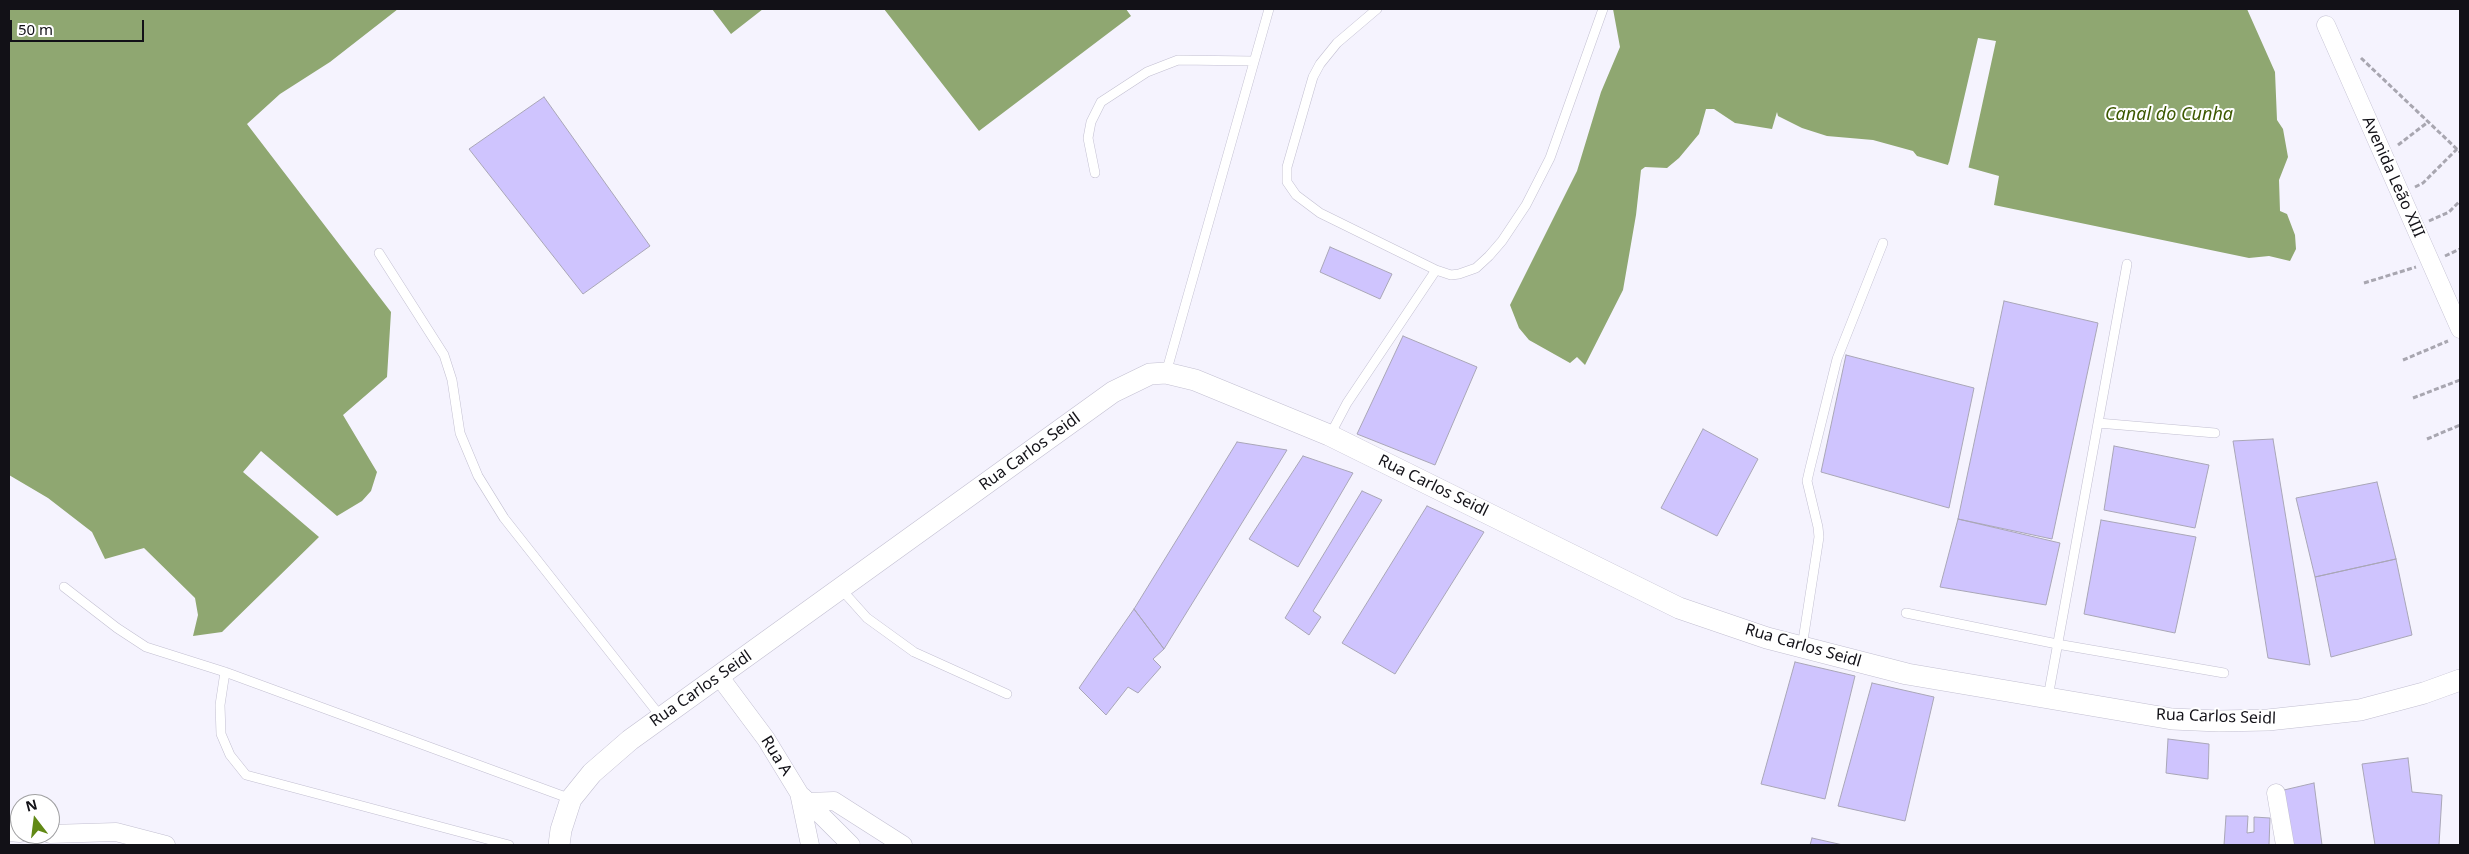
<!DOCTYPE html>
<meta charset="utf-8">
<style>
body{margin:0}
#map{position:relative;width:2469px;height:854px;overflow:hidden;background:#f5f3fe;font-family:"Noto Sans",sans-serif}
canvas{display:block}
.frame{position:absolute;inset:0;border:10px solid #121117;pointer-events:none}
.north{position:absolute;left:10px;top:794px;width:50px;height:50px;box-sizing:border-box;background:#fff;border:1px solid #a0a0a2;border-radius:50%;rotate:345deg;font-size:14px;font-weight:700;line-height:20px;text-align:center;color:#121117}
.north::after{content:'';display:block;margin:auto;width:18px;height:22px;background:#618915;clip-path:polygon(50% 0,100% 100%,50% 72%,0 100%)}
.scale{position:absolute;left:10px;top:20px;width:134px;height:22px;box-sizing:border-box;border:2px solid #121117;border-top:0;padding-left:6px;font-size:15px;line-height:18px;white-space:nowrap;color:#121117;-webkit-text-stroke:4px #fff;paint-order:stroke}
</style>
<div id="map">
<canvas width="2469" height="854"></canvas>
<div class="frame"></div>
<div class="north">N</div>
<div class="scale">50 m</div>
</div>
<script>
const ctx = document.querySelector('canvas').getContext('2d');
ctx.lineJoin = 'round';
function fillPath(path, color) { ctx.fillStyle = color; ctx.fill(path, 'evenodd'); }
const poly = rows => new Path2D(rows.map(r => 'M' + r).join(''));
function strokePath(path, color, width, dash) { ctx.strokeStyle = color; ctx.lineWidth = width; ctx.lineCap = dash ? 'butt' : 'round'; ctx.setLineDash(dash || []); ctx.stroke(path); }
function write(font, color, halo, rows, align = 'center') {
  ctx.font = font + ' "Noto Sans",sans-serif'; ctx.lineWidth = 4; ctx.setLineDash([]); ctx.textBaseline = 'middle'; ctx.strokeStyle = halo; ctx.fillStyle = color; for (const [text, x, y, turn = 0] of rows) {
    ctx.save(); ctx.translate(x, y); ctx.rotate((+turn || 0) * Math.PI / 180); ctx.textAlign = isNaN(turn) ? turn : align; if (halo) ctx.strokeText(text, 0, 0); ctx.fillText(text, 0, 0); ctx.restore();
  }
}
const water = poly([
 [9,9,398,9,330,62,280,94,247,124,391,312,387,377,343,415,377,472,371,491,362,501,337,516,261,451,243,472,319,537,222,632,193,636,198,615,195,598,144,548,105,559,92,532,48,498,9,475],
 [712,9,763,9,731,34],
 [884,9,1126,9,1131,16,979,131],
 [1613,9,2247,9,2275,72,2277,120,2283,129,2288,157,2279,180,2280,211,2287,214,2295,235,2296,249,2290,261,2269,256,2249,258,1994,205,1999,176,1949,162,1948,165,1917,156,1913,151,1873,140,1827,136,1802,128,1778,116,1777,112,1772,129,1735,123,1714,109,1706,109,1699,134,1679,158,1667,168,1645,167,1641,170,1636,215,1623,290,1585,365,1577,357,1570,363,1529,340,1519,328,1510,305,1577,171,1601,92,1620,47]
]);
const pier = poly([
 [1978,38,1996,41,1968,170,1951,165,1948,167]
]);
const building = poly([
 [544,97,650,246,583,294,469,149,544,97],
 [1330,247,1392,274,1380,299,1320,272,1330,247],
 [2004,301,2098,323,2052,539,1958,519,2004,301],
 [1403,336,1477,367,1435,465,1357,434,1403,336],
 [1846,355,1974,388,1949,508,1821,472,1846,355],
 [1703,429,1758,459,1717,536,1661,508,1703,429],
 [2273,439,2310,665,2268,658,2233,441,2273,439],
 [1237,442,1287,450,1164,649,1134,609,1237,442],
 [2114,446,2209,465,2195,528,2104,510,2114,446],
 [1303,456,1353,473,1298,567,1249,539,1303,456],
 [2377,482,2396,559,2315,577,2296,498,2377,482],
 [1362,491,1382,500,1313,611,1321,617,1309,635,1285,618,1362,491],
 [1427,506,1484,532,1395,674,1342,643,1427,506],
 [1958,519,2060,543,2046,605,1940,587,1958,519],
 [2101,520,2196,537,2175,633,2084,614,2101,520],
 [2396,559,2412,635,2331,657,2315,577,2396,559],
 [1134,609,1164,649,1153,659,1161,667,1138,693,1128,687,1106,715,1079,688,1134,609],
 [1795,662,1855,676,1825,799,1761,784,1795,662],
 [1872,683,1934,697,1905,821,1838,806,1872,683],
 [2168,739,2209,744,2208,779,2166,773,2168,739],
 [2408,758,2412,792,2442,795,2439,845,2375,845,2362,764,2408,758],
 [2314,783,2322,845,2293,845,2284,790,2314,783],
 [2226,816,2248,816,2247,833,2254,832,2254,817,2270,818,2269,845,2224,845,2226,816],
 [1812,838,1843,845,1810,845,1812,838]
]);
const path = poly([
 [2361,58,2460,152],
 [2398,145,2428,122],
 [2415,187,2423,183,2457,149],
 [2429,221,2449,212,2460,201],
 [2445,256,2460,249],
 [2364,283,2416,267],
 [2403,360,2448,341],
 [2413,398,2460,380],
 [2427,439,2460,425]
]);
const service = poly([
 [1377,9,1337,43,1320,64,1313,77,1287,167,1287,182,1296,195,1320,213,1436,270,1451,275,1459,274,1476,268,1489,256,1502,241,1526,205,1550,158,1603,9],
 [1095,173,1088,138,1091,122,1101,102,1147,72,1178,60,1254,61],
 [379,253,444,355,452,380,460,433,478,476,504,518,661,717],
 [1166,373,1269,9],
 [2098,423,2215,433],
 [1330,435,1347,403,1436,270],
 [64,587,117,628,146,647,225,672,571,799],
 [841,589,867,618,914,652,1007,694],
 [1906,613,2057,644,2224,673],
 [1802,647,1819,537,1818,527,1807,481,1810,468,1837,359,1883,243],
 [225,672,220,705,221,734,230,755,246,775,509,845],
 [2048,697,2127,264]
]);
const minor = poly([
 [2326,25,2460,329],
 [719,676,766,739,799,793,810,845],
 [2276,793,2285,845],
 [802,796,851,845],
 [808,802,834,801,903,845],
 [9,832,20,833],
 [50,834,116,832,166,845]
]);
const tertiary = poly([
 [559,845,561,830,571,799,592,773,630,740,1113,392,1150,374,1166,373,1195,380,1329,435,1679,608,1767,638,1907,674,2172,719,2219,721,2268,720,2360,710,2424,693,2460,680]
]);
const streetNames = [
 ["Avenida Leão XIII",2393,177,66],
 ["Rua Carlos Seidl",1030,452,-36],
 ["Rua Carlos Seidl",1433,486,26],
 ["Rua Carlos Seidl",1803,646,16],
 ["Rua Carlos Seidl",701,689,-35],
 ["Rua Carlos Seidl",2216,717,2],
 ["Rua A",776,756,58]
];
const waterNames = [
 ["Canal do Cunha",2169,115]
];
fillPath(water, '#8fa771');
fillPath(pier, '#f5f3fe');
fillPath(building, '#cfc4fe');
strokePath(building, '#a9a6b7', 1);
strokePath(service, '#c2bfd1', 10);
strokePath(minor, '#c2bfd1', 19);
strokePath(tertiary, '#c2bfd1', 22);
strokePath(path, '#a8a6b0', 3, [5, 2.5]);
strokePath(service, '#fff', 9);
strokePath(minor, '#fff', 18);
strokePath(tertiary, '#fff', 21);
write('16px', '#121117', '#fff', streetNames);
write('italic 18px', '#3c5800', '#fff', waterNames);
</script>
